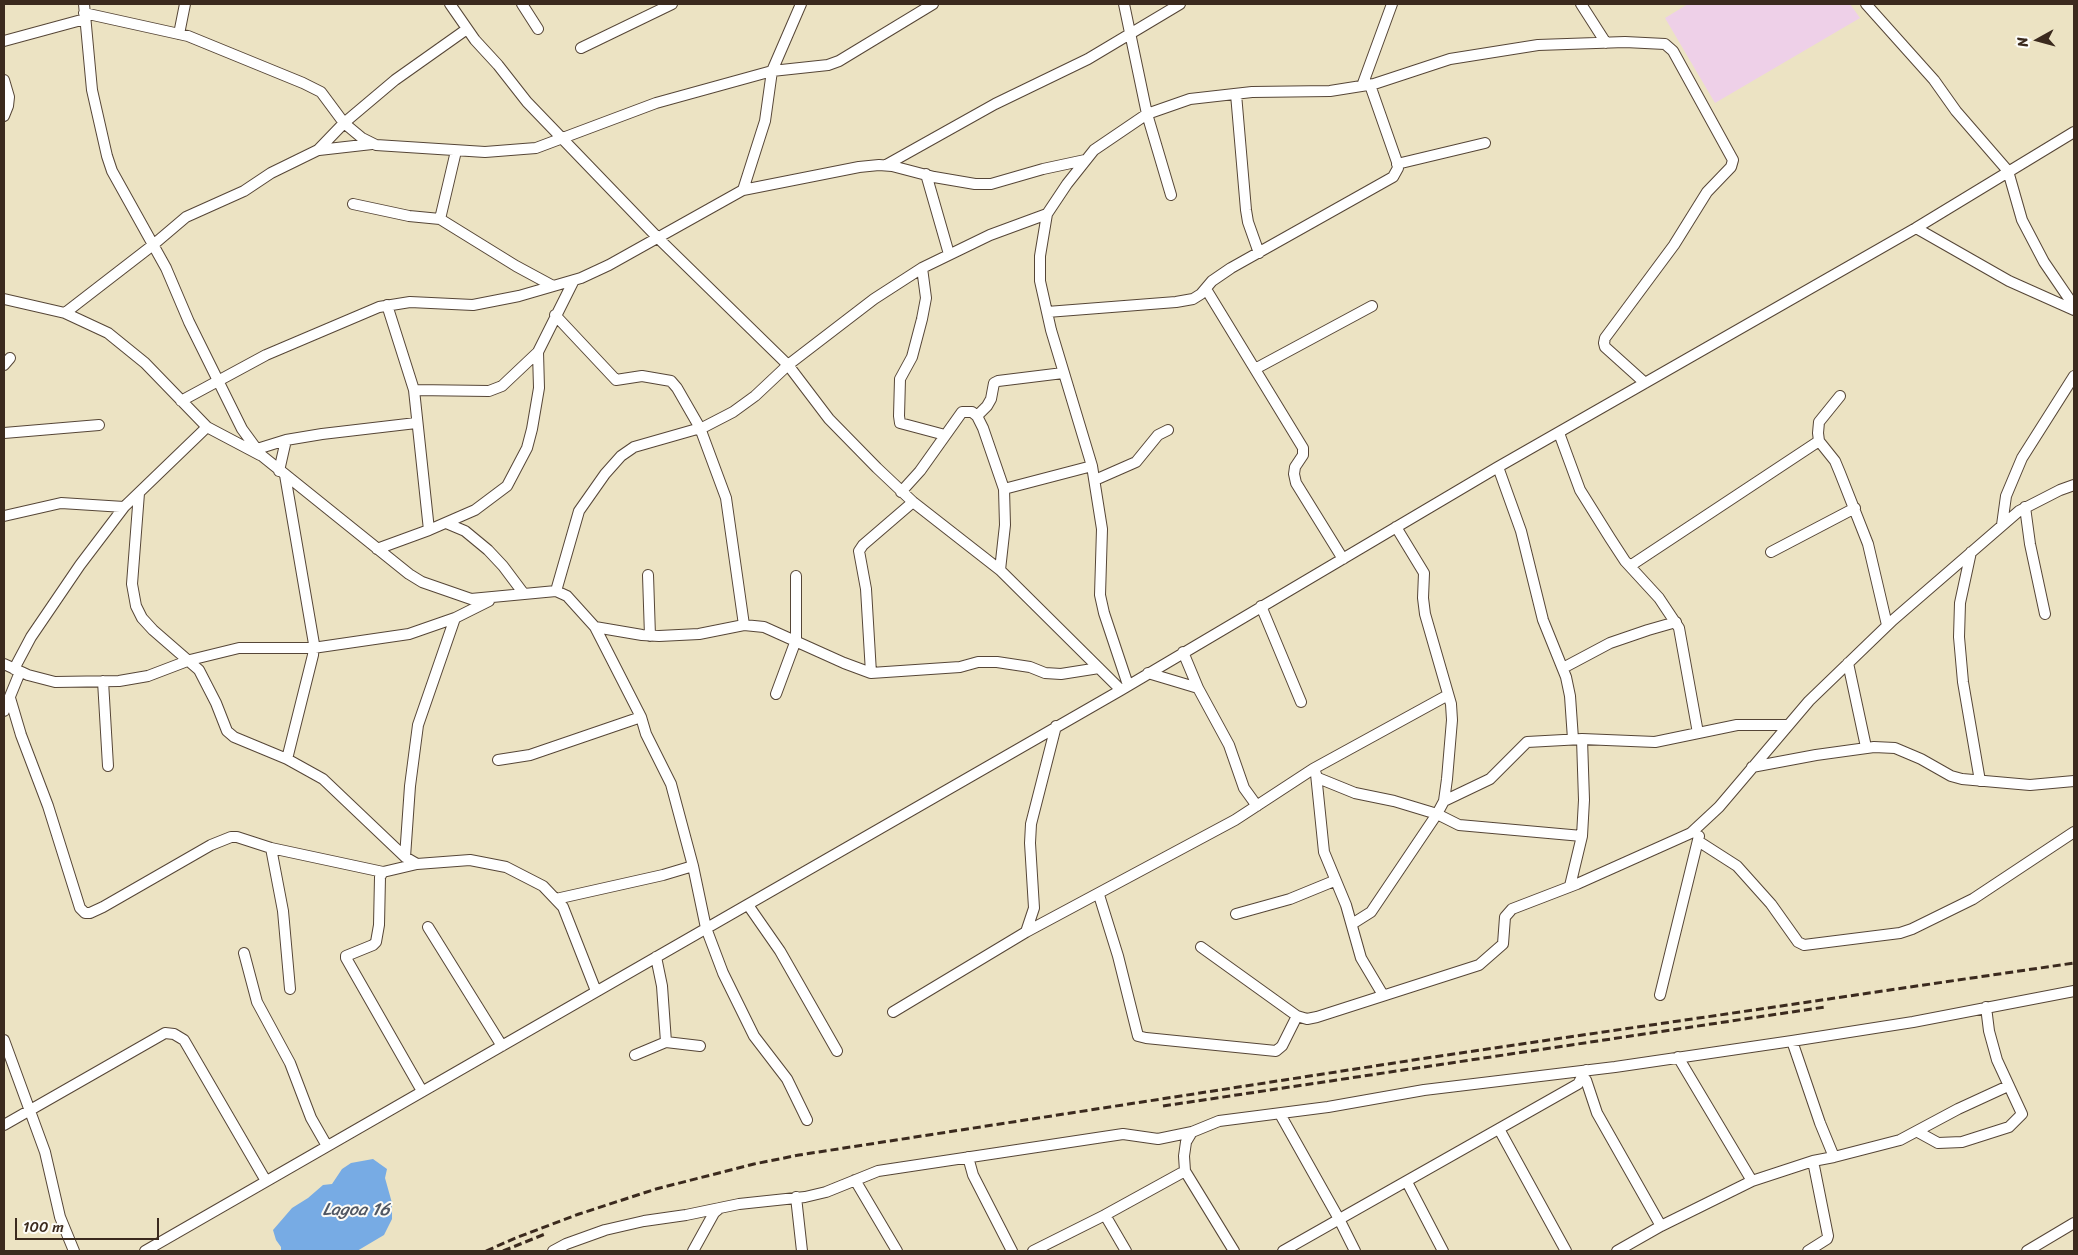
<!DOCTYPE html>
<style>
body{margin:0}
#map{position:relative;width:2078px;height:1255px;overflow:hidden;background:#ece3c3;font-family:Sriracha,sans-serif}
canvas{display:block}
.frame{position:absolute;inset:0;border:5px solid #3b2a1e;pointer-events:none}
.north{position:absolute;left:2013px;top:15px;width:50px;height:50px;-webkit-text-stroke:4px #fdfcf7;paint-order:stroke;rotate:263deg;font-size:14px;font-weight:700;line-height:20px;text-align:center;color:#3b2a1e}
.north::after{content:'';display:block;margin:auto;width:18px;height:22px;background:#3b2a1e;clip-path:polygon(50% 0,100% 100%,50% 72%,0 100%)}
.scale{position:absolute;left:15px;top:1218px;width:144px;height:22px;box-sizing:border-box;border:2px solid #3b2a1e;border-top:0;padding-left:6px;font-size:15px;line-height:18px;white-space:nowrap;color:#3b2a1e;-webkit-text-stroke:4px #fdfcf7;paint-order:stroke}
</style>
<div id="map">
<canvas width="2078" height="1255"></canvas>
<div class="frame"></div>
<div class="north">N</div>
<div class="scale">100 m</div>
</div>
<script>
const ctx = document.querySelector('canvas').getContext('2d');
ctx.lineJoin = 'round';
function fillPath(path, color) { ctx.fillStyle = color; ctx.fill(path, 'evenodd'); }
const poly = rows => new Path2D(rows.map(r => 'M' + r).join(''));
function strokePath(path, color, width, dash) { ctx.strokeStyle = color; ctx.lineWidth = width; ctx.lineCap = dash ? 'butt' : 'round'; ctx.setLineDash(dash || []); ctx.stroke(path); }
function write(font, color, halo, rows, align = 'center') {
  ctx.font = font + ' Sriracha,sans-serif'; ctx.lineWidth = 4; ctx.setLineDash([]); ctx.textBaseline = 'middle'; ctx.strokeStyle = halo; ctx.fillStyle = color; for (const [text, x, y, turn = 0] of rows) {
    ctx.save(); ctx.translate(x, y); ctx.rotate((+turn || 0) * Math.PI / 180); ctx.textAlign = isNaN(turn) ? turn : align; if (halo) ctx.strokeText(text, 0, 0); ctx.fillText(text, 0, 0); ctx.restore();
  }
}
const built = poly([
 [1688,4,1850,4,1860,18,1715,103,1665,18]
]);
const water = poly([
 [373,1159,387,1169,385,1178,392,1203,392,1219,384,1235,357,1251,281,1251,281,1247,276,1240,273,1230,292,1208,308,1198,323,1185,332,1184,342,1169,351,1163]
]);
const minor = poly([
 [84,4,92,90,107,156,112,171,166,268,189,322,242,429,261,455,409,574,422,582,471,599,556,591,567,596,595,627,641,717,646,734,671,784,693,866,706,928,723,973,754,1036,787,1079,807,1120],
 [450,4,475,40,498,65,527,102,658,238,788,365,829,419,877,468,913,502,1000,570,1121,690],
 [522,4,538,29],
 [1124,4,1147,114,1171,195],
 [1581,4,1606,43],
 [1866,4,1934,80,1956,111,2008,171,2022,220,2044,262,2074,306],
 [84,13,188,36,303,83,321,92,344,123,362,138,376,145,485,152,536,148,656,103,772,71,828,65,839,61,933,4],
 [179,34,185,4],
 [4,41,85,19],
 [581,48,672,4],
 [4,80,9,97,8,106,4,116],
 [1362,86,1392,4],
 [1236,94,1246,210,1248,222,1259,253],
 [319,150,372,144],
 [1397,164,1485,143],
 [886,165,995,104,1088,59,1180,4],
 [926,174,949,254],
 [743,190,765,121,772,71,801,4],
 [353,204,409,216,440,219,516,266,553,286],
 [440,219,456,151],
 [1916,228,2009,281,2074,310],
 [922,268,926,298,922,319,912,357,900,379,899,416,900,423,945,435],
 [1206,289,1303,448,1303,455,1295,467,1294,474,1296,483,1343,559],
 [4,299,65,313,108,333,145,363,207,427,260,455],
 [387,305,414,390,429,530],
 [1047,312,1176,302,1193,299,1201,294,1212,281,1231,268,1393,177,1398,168,1397,162,1370,85],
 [65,313,153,245,186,217,244,191,271,173,318,150,344,123,395,80,467,29],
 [555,315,616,380,642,376,671,381,677,388,700,428,726,498,744,625,764,627,844,663,871,673,960,667,978,662,997,662,1030,667,1045,673,1061,674,1099,668],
 [4,365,10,358],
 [1255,369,1372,306],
 [414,390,489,391,502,386,538,352,574,280],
 [1840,396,1819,422,1818,433,1819,441,1835,461,1840,473,1868,544,1887,625],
 [181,401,266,355,379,307,410,302,473,305,519,296,581,278,609,265,743,190,859,167,879,165,892,166,934,177,975,184,991,184,1043,169,1085,160],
 [977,416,987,406,991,399,994,383,998,381,1063,373],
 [4,433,99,425],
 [1559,433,1580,490,1610,538,1625,561,1659,598,1679,628,1698,733],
 [257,449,286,440,322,434,416,423],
 [1498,467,1521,531,1543,620,1566,677,1570,696,1573,739],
 [279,471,286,440],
 [285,475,314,644,313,655,287,759],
 [1095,480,1136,462,1158,435,1168,430],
 [1004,489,1092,466],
 [901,492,920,471,962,412,972,412,977,416,983,428,1004,489,1005,525,1000,570],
 [139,493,132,584,136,606,142,618,153,630,199,670,216,703,227,731,234,737,287,759,323,779,405,857,417,864],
 [2025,507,2030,544,2045,614],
 [4,516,61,503,124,507],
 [446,523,465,531,488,550,503,566,524,594],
 [2002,525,2006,496,2022,458,2074,376],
 [377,549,429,530,475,510,507,486,527,448,532,429,539,388,538,352],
 [1771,552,1855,508],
 [1971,552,1960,603,1959,637,1963,682,1980,781],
 [1630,566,1819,441],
 [648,575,650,636],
 [556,591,579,511,605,474,621,456,634,447,704,427,733,412,755,396,788,365,874,299,922,268,990,235,1047,214],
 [1261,606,1301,702],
 [595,627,642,635,659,636,699,634,744,625],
 [1183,652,1198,688,1229,745,1244,788,1257,806],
 [1848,663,1866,747],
 [4,664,28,675,55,682,119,681,148,676,190,660,239,648,313,648,409,634,455,618,489,601],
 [1563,668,1610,643,1648,630,1676,622],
 [14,669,31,637,80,565,124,507,207,427],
 [871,673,866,589,859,551,863,545,913,502],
 [1148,673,1198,688],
 [103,681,108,766],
 [1128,685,1104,613,1100,595,1102,529,1092,466,1051,330,1040,281,1040,256,1047,214,1067,184,1094,150,1147,114,1190,99,1252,92,1330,91,1374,84,1450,59,1538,45,1625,42,1665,44,1673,51,1733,160,1731,167,1707,192,1674,245,1605,338,1604,343,1605,347,1645,383],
 [776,694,796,640,796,576],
 [10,698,21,735,48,806,80,908,85,913,90,913,103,907,211,845,231,837,237,837,271,848,383,872],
 [4,711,20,672],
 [498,760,530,755,641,717],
 [1752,767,1816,755,1874,747,1895,748,1921,759,1951,776,1962,779,2030,785,2074,781],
 [1316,774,1324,852,1346,905,1361,958,1383,995],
 [1318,778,1355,793,1394,801,1437,814,1459,825,1582,836],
 [1444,801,1490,779,1527,742,1582,739,1655,742,1737,725,1788,725],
 [1698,841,1737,866,1771,904,1798,942,1804,945,1900,933,1912,929,1973,899,2074,832],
 [271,848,283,911,290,989],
 [405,857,410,786,418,725,455,618],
 [1570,886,1582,836,1584,800,1582,739],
 [1099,895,1118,956,1138,1036,1146,1038,1276,1051,1282,1046,1297,1016],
 [556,899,663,875,693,866],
 [748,905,780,951,837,1051],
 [1236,914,1290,899,1334,881],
 [1352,924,1371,912,1437,814,1444,801,1447,779,1452,720,1451,704,1425,614,1423,598,1424,573,1396,527],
 [428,927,502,1046],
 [1026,932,1235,820,1313,769,1448,695],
 [1201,947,1297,1016,1307,1019,1317,1017,1479,965,1503,944,1505,917,1512,909,1577,884,1691,833,1719,807,1809,701,1893,620,2019,511,2060,490,2074,485],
 [244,953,257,1002,290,1063,311,1118,327,1146],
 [1660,995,1699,836],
 [893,1012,1026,932,1034,908,1030,843,1031,824,1056,726],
 [4,1040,45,1152,60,1217,74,1251],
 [1792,1041,1820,1123,1834,1157],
 [666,1042,700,1046],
 [635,1055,666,1042,662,986,656,957],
 [1678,1057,1752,1181],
 [1586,1080,1597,1113,1661,1226],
 [422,1091,346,958,346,956,373,945,376,942,379,925,380,877,383,872,417,864,470,860,506,867,543,886,563,907,596,991],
 [1280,1114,1339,1219,1355,1251],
 [4,1125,165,1033,174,1034,184,1040,266,1181],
 [1499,1129,1566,1251],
 [1192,1132,1186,1142,1184,1156,1185,1171,1234,1251],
 [1918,1132,1938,1143,1962,1142,2009,1127,2022,1114,1997,1060,1989,1031,1986,1007],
 [968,1157,973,1175,1012,1251],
 [855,1180,897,1251],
 [1407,1182,1443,1251],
 [796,1197,802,1251],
 [1105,1215,1126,1251],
 [145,1251,1121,690,1498,467,1916,228,2074,132],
 [553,1251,566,1244,605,1230,644,1221,686,1215,739,1204,805,1197,826,1192,878,1171,1123,1134,1158,1139,1192,1132,1219,1121,1328,1107,1424,1090,1615,1067,1792,1041,1913,1022,2074,991],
 [693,1251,714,1213,720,1208],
 [1033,1251,1105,1215,1185,1171],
 [1283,1251,1578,1084,1586,1070],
 [1617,1251,1661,1226,1752,1181,1813,1161,1834,1157,1900,1140,1958,1109,2008,1086],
 [1808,1251,1827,1239,1828,1236,1813,1161],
 [2027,1251,2074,1223]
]);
const rail = poly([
 [1163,1106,1825,1007],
 [486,1251,518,1237,579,1214,656,1189,754,1164,799,1155,1433,1057,2074,963],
 [503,1251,545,1234]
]);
const waterNames = [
 ["Lagoa 16",356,1210]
];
fillPath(built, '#eed0e8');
fillPath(water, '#77abe4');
strokePath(minor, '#564637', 12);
strokePath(minor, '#fff', 10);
strokePath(rail, '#3b2a1e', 3, [8, 4]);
write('italic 18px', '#505763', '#fdfcf7', waterNames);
</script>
